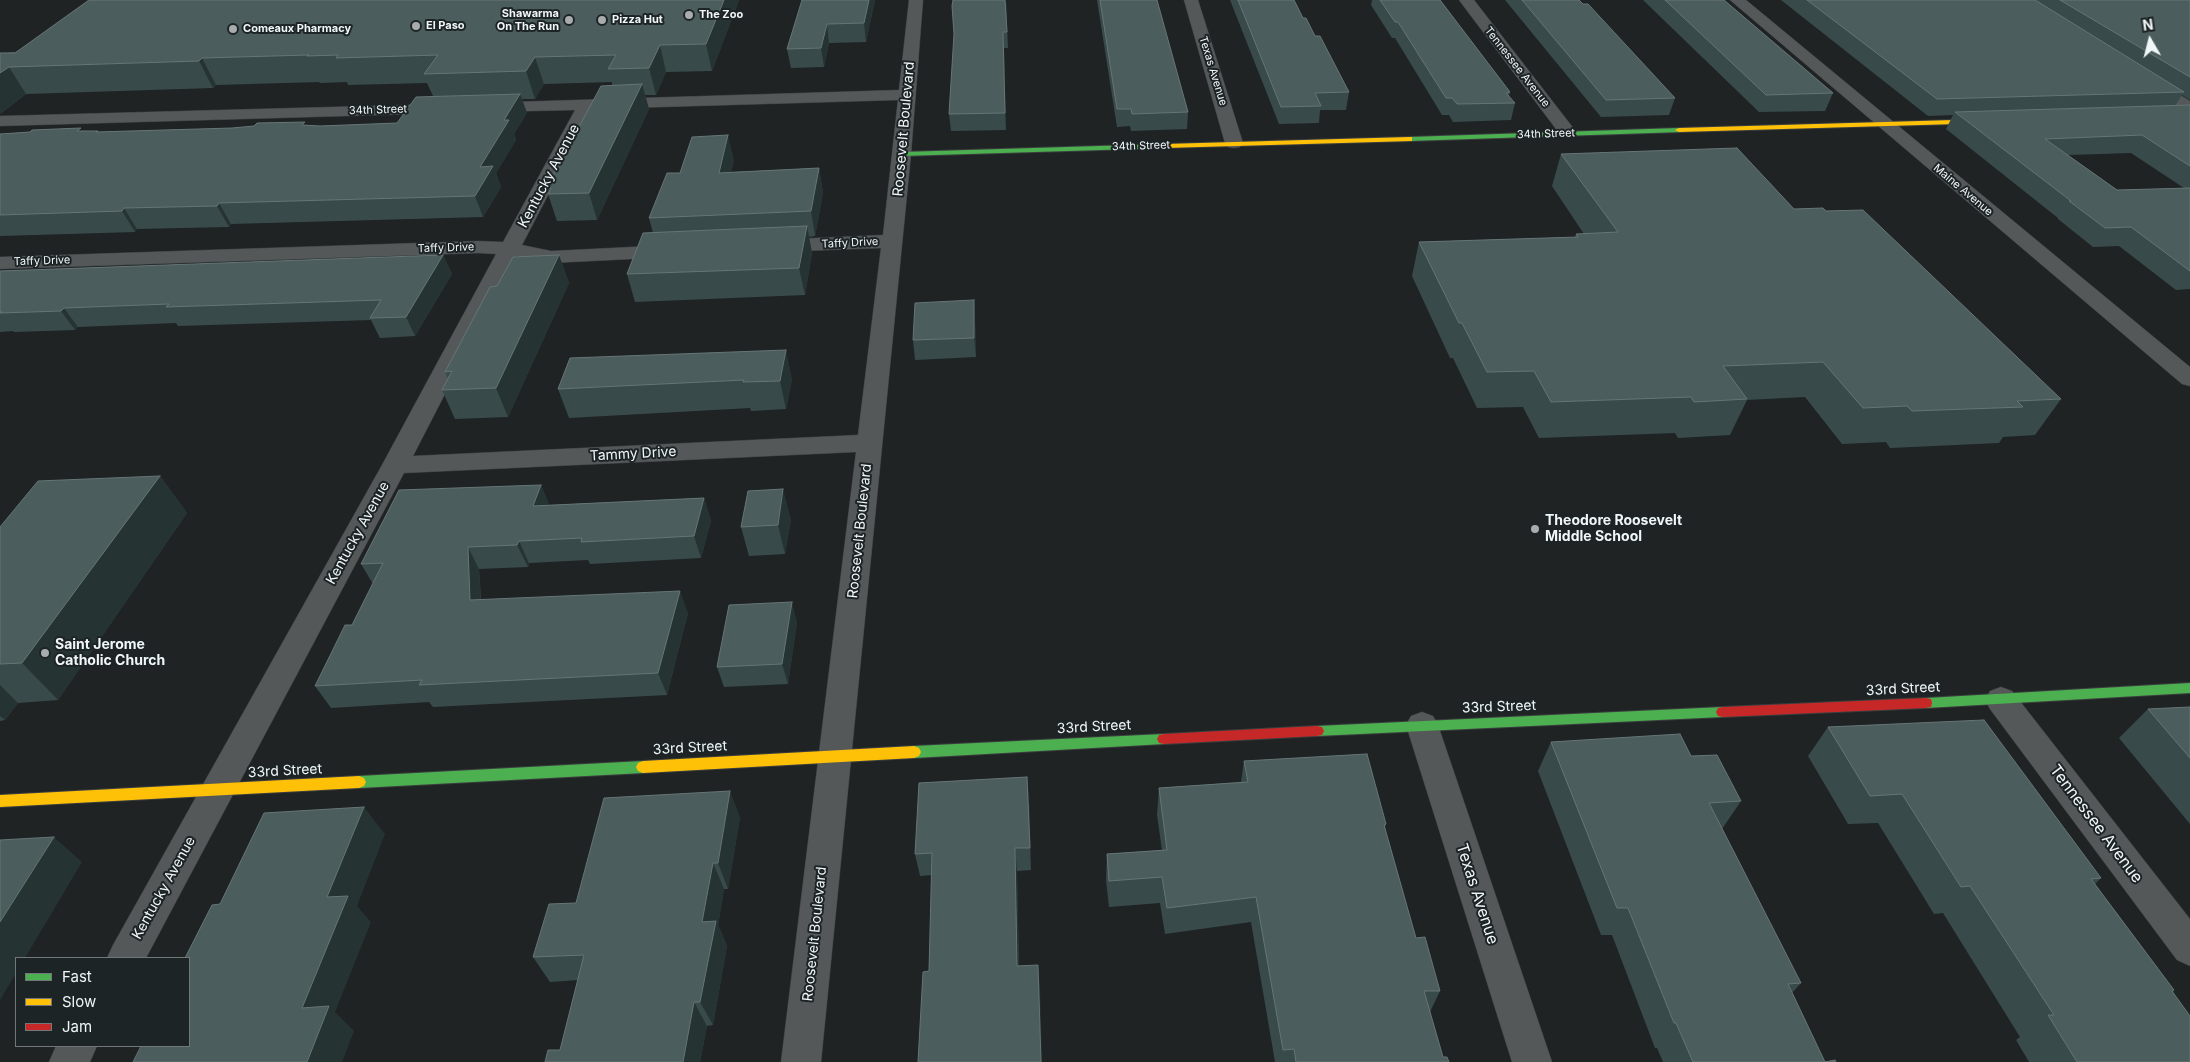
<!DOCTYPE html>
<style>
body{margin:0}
#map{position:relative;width:2190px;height:1062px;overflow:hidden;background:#1f2324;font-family:Inter,sans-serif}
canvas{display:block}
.legend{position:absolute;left:15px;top:957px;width:175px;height:90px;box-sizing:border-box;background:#1d2426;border:1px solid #72787a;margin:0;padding:6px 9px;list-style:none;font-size:15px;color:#f1f6f7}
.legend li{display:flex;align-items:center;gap:10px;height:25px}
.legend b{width:25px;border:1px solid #72787a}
.north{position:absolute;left:2125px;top:15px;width:50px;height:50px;-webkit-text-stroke:4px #1d2426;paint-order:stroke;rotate:352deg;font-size:14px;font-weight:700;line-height:20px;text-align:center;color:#f1f6f7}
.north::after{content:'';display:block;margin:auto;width:18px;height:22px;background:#f1f6f7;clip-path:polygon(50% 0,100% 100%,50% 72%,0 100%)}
</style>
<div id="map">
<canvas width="2190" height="1062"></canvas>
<ul class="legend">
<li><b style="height:6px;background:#4caf50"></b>Fast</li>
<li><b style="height:6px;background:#ffc107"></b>Slow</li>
<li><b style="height:6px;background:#c62828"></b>Jam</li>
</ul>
<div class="north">N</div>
</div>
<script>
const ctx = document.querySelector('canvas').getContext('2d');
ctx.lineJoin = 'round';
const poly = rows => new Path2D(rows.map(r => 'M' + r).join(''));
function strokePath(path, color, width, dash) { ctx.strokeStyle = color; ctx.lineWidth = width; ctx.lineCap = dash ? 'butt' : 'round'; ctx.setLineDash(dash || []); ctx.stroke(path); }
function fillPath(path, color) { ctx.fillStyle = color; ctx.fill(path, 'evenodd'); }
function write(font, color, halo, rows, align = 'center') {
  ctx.font = font + ' Inter,sans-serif'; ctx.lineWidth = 4; ctx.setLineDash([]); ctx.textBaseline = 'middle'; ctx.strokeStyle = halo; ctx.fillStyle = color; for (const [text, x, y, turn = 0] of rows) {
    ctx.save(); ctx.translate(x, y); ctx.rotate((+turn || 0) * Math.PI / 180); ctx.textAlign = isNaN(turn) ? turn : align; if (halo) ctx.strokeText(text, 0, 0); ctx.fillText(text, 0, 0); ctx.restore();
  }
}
const street = poly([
 [909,0,923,0,911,154,821,1062,781,1062,856,452,404,473,146,958,107,958,113,945,382,465,496,254,478,253,0,269,0,257,478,241,503,242,575,110,486,112,480,111,477,107,480,103,899,90,909,0],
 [898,100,883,235,773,240,766,242,763,246,766,250,773,252,881,248,858,435,413,456,516,256,551,263,672,257,679,255,682,251,679,247,672,245,551,251,522,245,593,109,898,100],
 [1184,0,1198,0,1243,143,1240,147,1234,148,1228,147,1225,143,1184,0],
 [1459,0,1474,0,1574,129,1577,133,1574,137,1568,138,1562,137,1459,0],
 [1730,0,1746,0,2190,367,2190,386,2182,384,1730,0],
 [2147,77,2153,78,2190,101,2190,114,2184,113,2141,86,2139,82,2141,78,2147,77],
 [443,104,449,105,452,109,449,113,0,126,0,116,443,104],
 [2001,687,2012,691,2190,919,2190,966,2177,960,1990,709,1985,700,1990,691,2001,687],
 [1422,712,1433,716,1438,725,1552,1062,1512,1062,1406,725,1411,716,1422,712],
 [56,1046,97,1046,90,1062,49,1062,56,1046]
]);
const fast = poly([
 [1679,128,1683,130,1682,132,1409,141,1405,139,1409,137,1679,128],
 [1165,144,1168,144,1168,148,902,156,898,154,902,152,1165,144],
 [2190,683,2190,693,1926,708,1921,707,1920,703,1921,699,1926,698,2190,683],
 [1723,707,1728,708,1730,712,1728,716,1723,717,1317,736,1312,735,1310,731,1312,727,1317,726,1723,707],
 [1164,734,1169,735,1171,739,1169,743,1164,744,914,758,909,756,907,752,909,748,914,746,1164,734],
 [643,761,648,763,650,767,648,771,643,773,359,788,354,786,352,782,354,778,359,776,643,761]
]);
const slow = poly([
 [1988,119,1991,119,1991,123,1679,132,1675,130,1679,128,1988,119],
 [1409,137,1412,137,1412,141,1165,148,1161,146,1165,144,1409,137],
 [914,746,919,748,921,752,919,756,914,758,643,773,638,771,636,767,638,763,643,761,914,746],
 [359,776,364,778,366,782,364,786,359,788,0,807,0,795,359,776]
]);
const jam = poly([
 [1926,698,1931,699,1932,703,1931,707,1926,708,1723,717,1718,716,1716,712,1718,708,1723,707,1926,698],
 [1317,726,1322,727,1324,731,1322,735,1317,736,1164,744,1159,743,1157,739,1159,735,1164,734,1317,726]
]);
const wall = poly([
 [739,0,712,71,666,72,656,95,645,95,649,109,597,220,557,221,548,194,548,193,546,188,612,85,612,82,544,84,535,99,522,99,527,113,514,134,516,140,496,173,501,187,483,217,231,224,229,227,137,229,135,232,0,236,0,134,98,131,99,132,232,128,306,125,320,126,397,123,433,96,427,83,348,85,347,82,320,83,319,82,216,85,213,88,26,94,0,114,0,53],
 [802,0,875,0,866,42,829,43,824,67,791,68,787,49],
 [1006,0,1008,48,1004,48,1006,130,951,131,949,114],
 [1097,0,1157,0,1188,112,1187,129,1131,131,1130,126,1117,127],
 [1230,0,1294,0,1303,18,1349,92,1346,110,1320,110,1319,123,1279,124],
 [1372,0,1440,0,1510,92,1509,96,1515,103,1511,120,1453,122,1449,115,1442,115,1395,38,1392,38,1371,5],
 [1505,0,1579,0,1675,98,1669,115,1601,117],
 [1643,0,1724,0,1833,93,1825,111,1759,112],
 [1781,0,2190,0,2190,100,2182,95,2175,106,2190,105,2190,289,2176,290,2119,246,2093,247,2058,219,2058,218,1946,129,1953,115,1928,116],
 [2131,153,2184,188,2117,190,2068,155],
 [1561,154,1794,209,1826,211,2061,399,2035,435,2003,437,1999,443,1890,448,1886,442,1842,444,1805,397,1747,400,1730,435,1678,438,1675,433,1539,438,1523,407,1477,408,1453,358,1450,358,1412,276,1419,242,1575,237,1576,234,1584,234,1552,186],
 [734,160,731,172,819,168,823,193,815,236,809,237,812,253,805,295,635,302,627,274,653,233,649,218,680,173],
 [443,255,452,274,415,336,380,338,371,320,178,326,176,323,78,327,75,330,14,332,13,331,0,332,0,271],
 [559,255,569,283,508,417,455,419,442,390,448,379,445,372,497,286],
 [974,300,975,319,976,357,915,360,913,340],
 [570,358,792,379,786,409,751,411,750,408,569,418,558,389],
 [160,476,187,513,58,700,18,703,5,720,0,721,0,527],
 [541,485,549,505,704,498,711,521,701,558,590,564,588,560,529,563,528,567,479,569,481,599,688,613,667,695,433,707,429,702,331,708,315,686,352,625,373,584,361,564],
 [791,519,785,554,749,556,741,527],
 [797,622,788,684,724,687,717,667],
 [2190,707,2190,824,2119,738,2148,709],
 [1828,727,2101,878,2095,884,2174,990,2173,992,2190,1062,2029,1062,2016,1040,2020,1037,1943,913,1934,914,1878,823,1848,824,1808,756],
 [1551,742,1691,756,1741,801,1722,829,1801,983,1792,993,1825,1062,1836,1062,1663,1062,1657,1048,1655,1048,1612,935,1601,935,1538,771],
 [1244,761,1386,824,1385,828,1416,938,1440,991,1430,1012,1443,1057,1449,1062,1275,1062,1251,922,1165,934,1160,903,1109,907,1106,880,1107,854,1162,850,1157,815,1159,788,1241,782],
 [1027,777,1029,800,1031,870,1017,871,1019,966,1040,986,929,971,932,875,920,876,915,854],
 [740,817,728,889,724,889,718,925,727,946,713,1025,707,1026,700,1062,545,1062,560,1050,578,980,550,982,533,957,576,903]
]);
const shadedWall = poly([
 [724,0,739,0,712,71,706,44],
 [869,0,875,0,866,42,864,23],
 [827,24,829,43,824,67,821,48],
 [1003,32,1004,48,1006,130,1005,113],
 [660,45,666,72,656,95,649,68],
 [535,57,544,84,535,99,526,71],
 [202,58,216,85,213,88,199,61],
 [9,67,26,94,0,114,0,73],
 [642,84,649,109,597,220,589,193],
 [520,94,527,113,514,134,516,140,496,173,501,187,483,217,475,196,480,167,504,120],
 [728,135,734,160,725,198,719,173],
 [819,168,823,193,815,236,811,211],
 [219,203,231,224,229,227,217,206],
 [124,208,137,229,135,232,122,211],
 [807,226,812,253,805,295,799,268],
 [443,255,452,274,415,336,406,317],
 [559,255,569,283,508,417,496,388],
 [974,300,975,319,976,357,974,338],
 [64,308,78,327,75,330,61,311],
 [786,350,792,379,786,409,780,381],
 [160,476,187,513,58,700,22,663],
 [541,485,550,507,533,506],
 [783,489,791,519,785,554,778,525],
 [704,498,711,521,701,558,694,536],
 [519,541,529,563,528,567,517,545],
 [468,547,479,569,482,622,470,600],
 [680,591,688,613,667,695,658,673],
 [792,602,797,622,788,684,782,664],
 [0,685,18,703,5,720,0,716],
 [1027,777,1029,800,1031,870,1030,848],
 [730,791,740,817,728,889,718,863],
 [364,807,385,834,357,906,371,922,335,1012,354,1031,342,1062,307,1062,302,1008,327,897],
 [54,837,82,862,25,958,16,958,16,973,0,1000,0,922],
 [1015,848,1017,871,1019,987,1017,966],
 [713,863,724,889,718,925,727,946,713,1025,700,1002,702,922],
 [1038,965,1040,986,1042,1062,1041,1062],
 [694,1002,707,1026,700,1062,683,1062]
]);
const building = poly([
 [89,0,724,0,706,44,660,45,649,68,608,69,616,55,535,57,526,71,424,74,438,55,336,58,338,55,307,56,309,55,202,58,199,61,9,67,0,73,0,53,15,53,89,0],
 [802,0,869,0,864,23,827,24,821,48,787,49,802,0],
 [953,0,1005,0,1007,32,1003,32,1005,113,949,114,954,34,952,6,953,0],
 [1100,0,1157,0,1188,112,1132,114,1131,109,1117,109,1100,0],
 [1238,0,1294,0,1303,18,1306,18,1315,36,1320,36,1349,92,1315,93,1321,106,1281,107,1238,0],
 [1380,0,1440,0,1510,92,1506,93,1515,103,1457,104,1452,98,1446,98,1398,22,1395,22,1380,0],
 [1522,0,1579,0,1583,4,1588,4,1675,98,1606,100,1522,0],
 [1665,0,1724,0,1833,93,1766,95,1665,0],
 [1807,0,2035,0,2184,92,1937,99,1807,0],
 [2060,0,2190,0,2190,77,2060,0],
 [642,84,589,193,548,194,551,188,546,188,601,86,642,84],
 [520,94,504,120,509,120,480,167,493,166,475,196,219,203,217,206,124,208,122,211,0,215,0,134,30,132,32,130,81,128,77,131,98,131,96,132,232,128,254,126,257,123,305,122,302,125,320,126,397,123,416,97,520,94],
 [2190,105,2190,166,2142,135,2045,139,2117,190,2190,188,2190,271,2131,227,2105,228,2069,201,2071,201,1955,112,2190,105],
 [728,135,719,173,819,168,811,211,649,218,667,173,680,173,692,137,728,135],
 [1737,148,1794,209,1823,208,1826,211,1863,210,2061,399,2017,401,2023,407,1912,411,1907,406,1863,408,1823,362,1723,366,1747,399,1694,402,1691,397,1551,402,1534,371,1487,372,1462,323,1459,323,1419,242,1578,237,1576,234,1618,232,1561,154,1737,148],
 [807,226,799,268,627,274,643,233,807,226],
 [443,255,406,317,370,318,381,300,166,307,169,304,64,308,61,311,0,313,2,312,0,312,0,271,443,255],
 [559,255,496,388,442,390,452,371,445,372,490,287,497,286,513,257,559,255],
 [974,300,974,338,913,340,915,303,974,300],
 [786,350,780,381,743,382,744,380,558,389,570,358,786,350],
 [160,476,22,663,0,664,0,527,38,481,160,476],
 [541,485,533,506,704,498,694,536,581,542,582,538,519,541,517,545,468,547,470,600,680,591,658,673,419,685,422,680,315,686,345,625,352,625,383,563,361,564,399,490,541,485],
 [783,489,778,525,741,527,748,491,783,489],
 [792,602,782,664,717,667,729,605,792,602],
 [2190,707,2190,758,2148,709,2190,707],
 [1984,720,2101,878,2091,879,2174,990,2172,991,2190,1016,2190,1062,2077,1062,2048,1015,2054,1015,1970,886,1961,887,1902,794,1870,796,1828,727,1984,720],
 [1680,734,1691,756,1717,755,1741,801,1709,803,1801,983,1788,984,1825,1062,1835,1060,1836,1062,1693,1062,1676,1023,1674,1023,1628,908,1617,908,1551,742,1680,734],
 [1367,754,1386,824,1384,825,1416,938,1425,937,1440,991,1424,991,1443,1057,1447,1057,1449,1062,1296,1062,1294,1049,1283,1050,1256,897,1167,908,1162,877,1109,881,1107,854,1167,850,1159,788,1248,782,1244,761,1367,754],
 [1027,777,1030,848,1015,848,1017,966,1038,965,1041,1062,918,1062,923,972,929,971,932,853,915,854,919,783,1027,777],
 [730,791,718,863,713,863,702,922,716,921,700,1002,694,1002,683,1062,545,1062,548,1050,560,1050,584,955,533,957,549,904,576,903,604,798,730,791],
 [364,807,327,897,348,896,302,1008,329,1006,307,1062,133,1062,141,1046,189,1046,189,958,185,958,212,905,220,904,264,813,364,807],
 [54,837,0,922,0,840,54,837]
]);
const markers = [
 [689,15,5,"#a8acad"],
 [569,20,5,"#a8acad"],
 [602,20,5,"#a8acad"],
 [416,26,5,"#a8acad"],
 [233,29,5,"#a8acad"],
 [1535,529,5,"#a8acad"],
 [45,653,5,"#a8acad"]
];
const farPoinames = [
 ["Shawarma",559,14,"right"],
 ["On The Run",559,27,"right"],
 ["The Zoo",699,15],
 ["Pizza Hut",612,20],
 ["El Paso",426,26],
 ["Comeaux Pharmacy",243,29]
];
const farStreetnames = [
 ["Tennessee Avenue",1517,67,52],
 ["Texas Avenue",1213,71,73],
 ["34th Street",378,110,-2],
 ["34th Street",1546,134,-2],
 ["34th Street",1141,146,-2],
 ["Maine Avenue",1963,190,40],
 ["Taffy Drive",850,243,-3],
 ["Taffy Drive",446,248,-2],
 ["Taffy Drive",42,261,-2]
];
const streetNames = [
 ["Roosevelt Boulevard",904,129,-85],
 ["Kentucky Avenue",549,176,-62],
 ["Tammy Drive",633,454,-3],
 ["Roosevelt Boulevard",860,531,-84],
 ["Kentucky Avenue",358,533,-61],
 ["33rd Street",1903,689,-3],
 ["33rd Street",1499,707,-2],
 ["33rd Street",1094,727,-3],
 ["33rd Street",690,748,-3],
 ["33rd Street",285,771,-3],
 ["Kentucky Avenue",164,888,-61],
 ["Roosevelt Boulevard",815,934,-84]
];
const poiNames = [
 ["Theodore Roosevelt",1545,521],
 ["Middle School",1545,537],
 ["Saint Jerome",55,645],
 ["Catholic Church",55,661]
];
const nearStreetnames = [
 ["Tennessee Avenue",2096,824,53],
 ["Texas Avenue",1477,894,72]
];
strokePath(street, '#3b3e3f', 1);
strokePath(fast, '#3b3e3f', 2);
strokePath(slow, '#3b3e3f', 2);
strokePath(jam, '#3b3e3f', 2);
fillPath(street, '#555858');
fillPath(fast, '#4caf50');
fillPath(slow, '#ffc107');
fillPath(jam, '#c62828');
fillPath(wall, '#384b4a');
fillPath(shadedWall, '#263333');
fillPath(building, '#4c5d5d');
strokePath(building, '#667575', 1);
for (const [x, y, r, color] of markers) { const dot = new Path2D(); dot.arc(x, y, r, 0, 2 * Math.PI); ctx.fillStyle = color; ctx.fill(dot); strokePath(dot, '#1d2426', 2); }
write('bold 11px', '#f1f6f7', '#1d2426', farPoinames, 'left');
write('11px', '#f1f6f7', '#1d2426', farStreetnames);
write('14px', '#f1f6f7', '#1d2426', streetNames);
write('bold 14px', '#f1f6f7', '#1d2426', poiNames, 'left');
write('16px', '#f1f6f7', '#1d2426', nearStreetnames);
</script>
